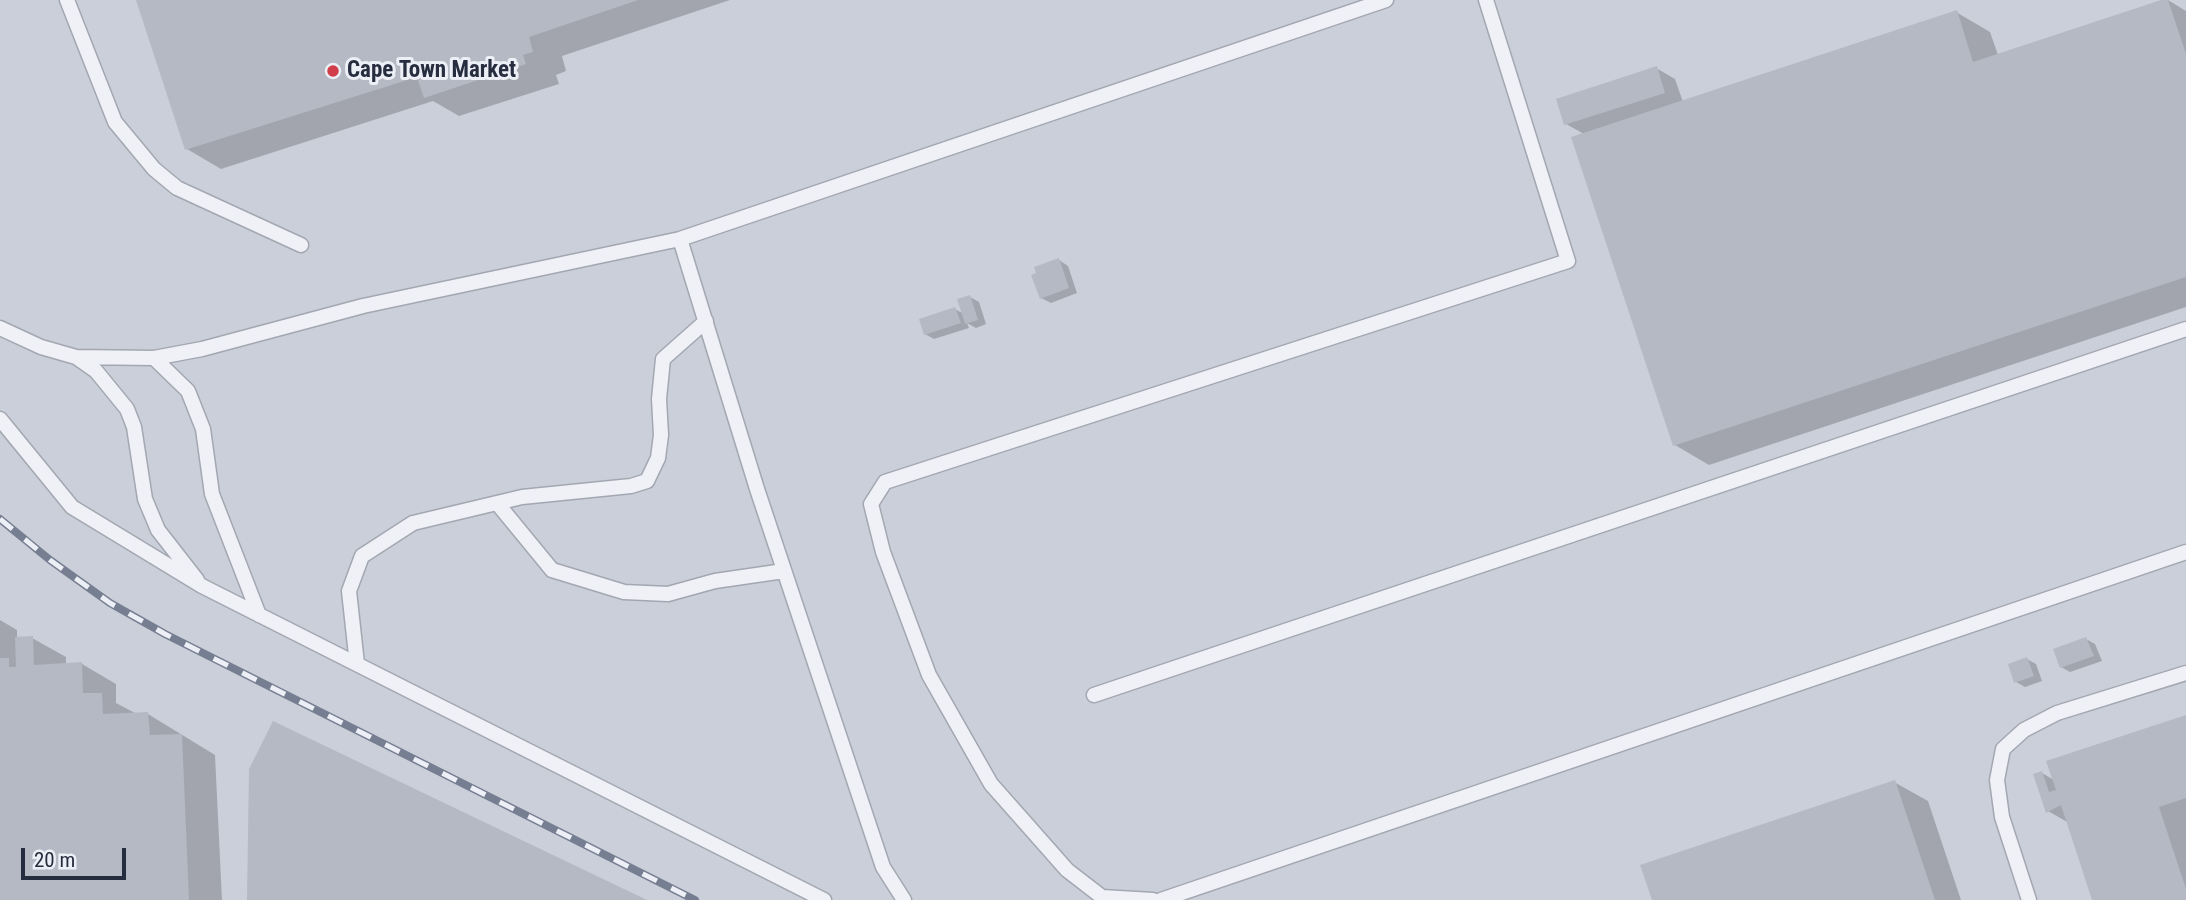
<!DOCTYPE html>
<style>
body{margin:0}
#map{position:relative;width:2186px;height:900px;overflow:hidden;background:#dde0e7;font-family:"Roboto Condensed",sans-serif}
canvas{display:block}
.scale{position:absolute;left:21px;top:848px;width:105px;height:32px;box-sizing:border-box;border:4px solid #262d3e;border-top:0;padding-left:9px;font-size:21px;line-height:24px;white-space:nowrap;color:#262d3e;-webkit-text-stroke:5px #eceff5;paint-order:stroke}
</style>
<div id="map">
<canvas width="2186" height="900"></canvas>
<div class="scale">20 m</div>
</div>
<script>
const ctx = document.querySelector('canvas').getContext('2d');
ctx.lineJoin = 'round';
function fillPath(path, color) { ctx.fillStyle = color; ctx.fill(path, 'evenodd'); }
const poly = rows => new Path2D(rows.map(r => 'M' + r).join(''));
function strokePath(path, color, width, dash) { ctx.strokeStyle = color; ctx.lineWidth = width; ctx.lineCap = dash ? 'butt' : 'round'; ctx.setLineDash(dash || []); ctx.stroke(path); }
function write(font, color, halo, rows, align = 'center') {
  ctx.font = font + ' "Roboto Condensed",sans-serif'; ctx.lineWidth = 6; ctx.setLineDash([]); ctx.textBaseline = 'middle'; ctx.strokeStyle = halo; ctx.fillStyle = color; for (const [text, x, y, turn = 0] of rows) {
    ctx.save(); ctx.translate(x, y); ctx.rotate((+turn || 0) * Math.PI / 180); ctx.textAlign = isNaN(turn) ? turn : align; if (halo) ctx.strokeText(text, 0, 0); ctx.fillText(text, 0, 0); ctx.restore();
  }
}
const built = poly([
 [0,0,2186,0,2186,900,0,900]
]);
const shadow = poly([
 [138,0,730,0,562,56,566,71,556,75,559,84,459,116,433,101,221,169,187,149],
 [2168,0,2186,11,2186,307,1709,465,1675,445,1584,134,1566,124,1656,68,1675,79,1683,102,1956,12,1990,32,1998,55],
 [1059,260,1068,266,1077,293,1051,303,1041,298],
 [970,297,979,302,986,324,976,328,967,323,969,328,934,339,925,334,955,309,964,314],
 [0,620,17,630,17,638,32,638,66,657,66,665,82,664,116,684,116,703,137,714,148,714,215,755,222,900,0,900],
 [2086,639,2095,644,2102,661,2070,672,2061,667],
 [2027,659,2036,664,2042,681,2025,687,2016,682],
 [2186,717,2186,900,2094,900,2069,823,2048,811,2042,773,2054,780],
 [1894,782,1928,801,1961,900,1654,900]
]);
const building = poly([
 [136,0,638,0,529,37,533,52,523,55,526,64,424,98,417,77,185,150],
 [2161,0,2168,0,2186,54,2186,277,1673,446,1571,137,1957,10,1973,62],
 [1657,66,1665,93,1564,125,1556,99],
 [1059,258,1069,288,1040,299,1031,275,1036,273,1034,267],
 [970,295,978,320,965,324,957,299],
 [955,307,961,323,924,335,919,319],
 [33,636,34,665,82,662,83,693,102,693,103,714,148,712,150,735,182,734,189,900,0,900,0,658,9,658,9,667,16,667,15,637],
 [2086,637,2094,656,2060,668,2053,649],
 [2027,657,2034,676,2014,683,2008,664],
 [2186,715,2186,798,2159,807,2186,889,2186,900,2092,900,2061,805,2046,813,2033,774,2042,771,2049,792,2056,790,2046,761],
 [273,721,647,900,247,900,249,769],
 [1895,780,1935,900,1652,900,1640,865]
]);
const service = poly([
 [67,0,115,122,154,169,177,188,301,245],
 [680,239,757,489,883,867,904,900],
 [0,328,41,347,76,357,154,358,202,349,363,306,680,239,1386,0],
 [76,357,96,371,127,409,134,427,145,499,158,530,197,580],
 [154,358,188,391,203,429,212,494,259,615],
 [0,419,72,507,202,586,824,900],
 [497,503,552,570,624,592,668,594,715,581,784,571],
 [357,664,349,591,362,556,413,523,522,497,631,486,647,481,658,458,661,435,659,399,663,359,706,321],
 [1094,695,2186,329],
 [1153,900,1102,897,1067,870,991,784,929,675,883,552,871,504,885,482,1568,261,1486,0],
 [1161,900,2186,552],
 [2029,900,2002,817,1997,780,2003,749,2024,730,2057,713,2186,673]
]);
const rail = poly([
 [0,519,50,560,110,603,165,634,695,900]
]);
const markers = [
 [333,71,7,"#d13d49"]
];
const poiNames = [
 ["Cape Town Market",347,71]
];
fillPath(built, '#cbcfd9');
fillPath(shadow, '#0003');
fillPath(building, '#b4b9c4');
strokePath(service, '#a2a7b1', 17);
strokePath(service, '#f0f1f6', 14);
strokePath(rail, '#767e91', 8);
strokePath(rail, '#eceff5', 5, [16]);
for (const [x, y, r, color] of markers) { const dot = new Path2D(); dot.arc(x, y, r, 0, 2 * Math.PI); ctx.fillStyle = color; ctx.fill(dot); strokePath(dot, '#eceff5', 2.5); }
write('bold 23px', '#262d3e', '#eceff5', poiNames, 'left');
</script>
